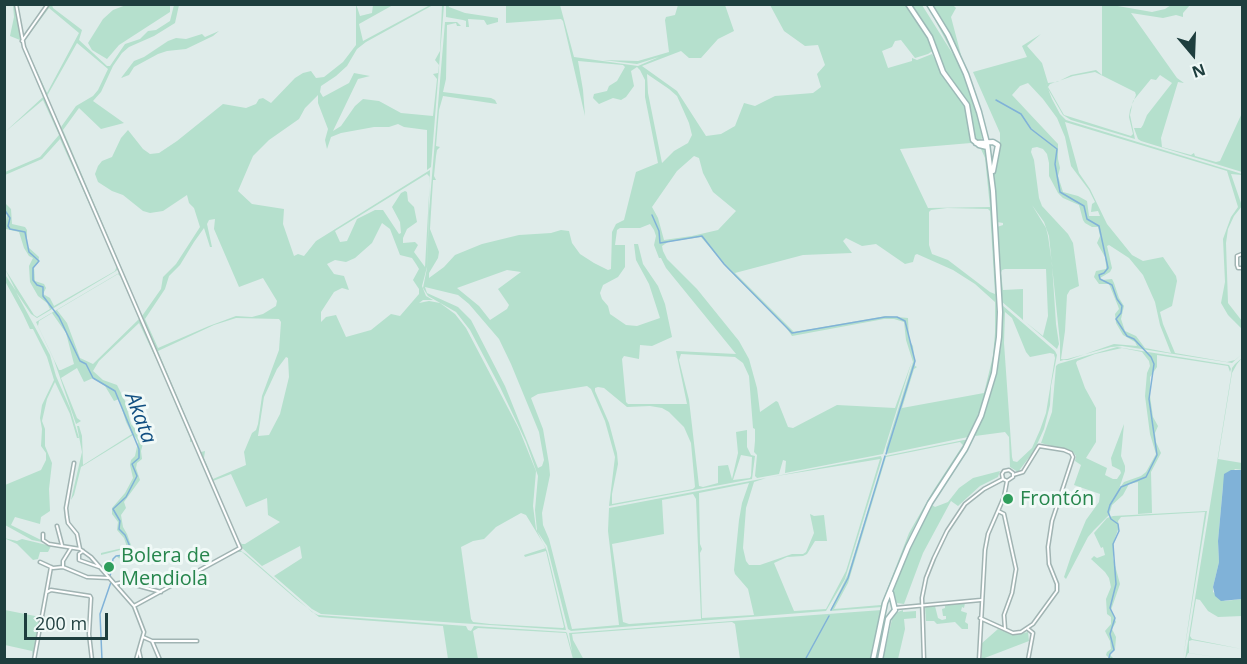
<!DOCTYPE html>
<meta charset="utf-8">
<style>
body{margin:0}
#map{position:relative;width:1247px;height:664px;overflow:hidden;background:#dfecea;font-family:"Open Sans",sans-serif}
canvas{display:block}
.frame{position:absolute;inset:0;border:6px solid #1e3e3e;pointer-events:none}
.north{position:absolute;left:1163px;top:24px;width:60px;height:60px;-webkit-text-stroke:4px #f0f9f7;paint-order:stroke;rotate:161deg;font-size:16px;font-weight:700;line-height:24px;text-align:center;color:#1e3e3e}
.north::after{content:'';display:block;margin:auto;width:21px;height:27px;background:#1e3e3e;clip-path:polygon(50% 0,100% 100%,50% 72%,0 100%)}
.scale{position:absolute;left:24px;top:613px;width:84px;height:27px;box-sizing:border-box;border:3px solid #1e3e3e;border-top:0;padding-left:8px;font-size:18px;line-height:21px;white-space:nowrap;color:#1e3e3e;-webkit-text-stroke:4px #f0f9f7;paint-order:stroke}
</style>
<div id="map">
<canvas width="1247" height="664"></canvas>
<div class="frame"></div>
<div class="north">N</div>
<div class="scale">200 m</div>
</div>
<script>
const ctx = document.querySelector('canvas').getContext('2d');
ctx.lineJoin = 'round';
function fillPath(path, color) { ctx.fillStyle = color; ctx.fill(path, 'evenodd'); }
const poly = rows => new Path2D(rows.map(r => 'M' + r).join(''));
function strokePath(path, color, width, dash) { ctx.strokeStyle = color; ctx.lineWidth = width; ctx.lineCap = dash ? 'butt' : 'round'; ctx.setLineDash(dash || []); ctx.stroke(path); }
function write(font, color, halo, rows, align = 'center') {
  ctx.font = font + ' "Open Sans",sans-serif'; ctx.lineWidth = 6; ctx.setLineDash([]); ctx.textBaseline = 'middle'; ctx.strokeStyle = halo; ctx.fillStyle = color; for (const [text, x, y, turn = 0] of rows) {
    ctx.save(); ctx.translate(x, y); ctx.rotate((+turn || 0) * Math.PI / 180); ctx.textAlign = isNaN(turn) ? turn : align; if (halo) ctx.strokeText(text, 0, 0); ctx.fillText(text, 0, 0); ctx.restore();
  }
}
const green = poly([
 [15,4,24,50,118,269,116,271,37,318,31,314,16,292,50,355,56,376,70,408,79,438,77,438,70,414,55,382,47,399,42,421,45,429,45,446,52,463,49,489,50,511,41,517,40,524,15,517,11,525,47,543,32,540,5,525,5,485,41,470,46,460,46,453,41,446,42,429,40,418,42,405,54,380,47,357,33,329,30,329,23,314,5,281,4,273,16,291,5,269,34,315,37,317,50,309,47,303,38,296,30,282,29,266,33,258,29,256,24,248,19,232,6,229,5,227,7,215,5,212,5,203,11,209,12,224,25,227,27,230,27,246,39,257,38,263,34,267,35,281,44,284,46,288,43,294,50,298,54,306,115,271,117,266,60,139,42,159,5,175,5,172,40,157,59,135,43,100,5,132,43,97,20,40,10,36,14,17,13,5],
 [356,4,360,16,372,13,373,5,393,5,359,24,363,41,430,5,433,5,366,42,357,49,347,66,336,76,321,86,320,92,323,97,349,83,354,73,370,76,358,79,333,131,341,126,355,106,363,99,379,101,401,113,433,116,437,79,433,74,438,73,439,65,435,60,440,51,442,5,444,5,431,167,427,170,427,130,404,127,398,124,389,127,374,127,341,133,331,137,327,149,325,140,328,129,318,103,318,95,305,108,299,119,269,140,253,156,238,191,252,204,284,209,283,224,294,256,298,254,304,256,316,241,430,170,427,267,422,286,426,296,433,300,423,300,419,303,429,301,440,303,455,314,466,328,519,429,536,471,533,506,536,529,547,551,566,630,321,614,312,609,274,576,302,558,300,546,262,566,242,548,25,47,24,41,49,5,52,5,53,8,82,30,79,40,107,66,110,66,125,44,140,39,148,31,156,30,170,21,174,5,179,5,175,23,154,36,129,47,122,53,113,66,101,92,93,101,124,123,101,129,79,108,63,130,142,316,161,289,163,277,176,264,200,227,194,208,189,203,187,195,163,211,150,213,143,211,123,195,112,191,98,182,95,174,98,166,102,161,112,157,121,138,128,130,143,149,150,154,159,153,177,141,223,104,246,108,256,104,259,99,263,98,271,103,295,78,303,73,311,71,316,78,324,77,343,62,356,45],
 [49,8,79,33,47,93,25,45,25,40],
 [77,43,108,69,98,90,93,96,76,106,61,127,47,96],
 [427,174,430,177,425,267,414,252,418,245,415,242,403,243,403,238,407,229,417,222,414,207,408,201,407,192,405,191,401,193,392,207,400,222,401,233,399,234,383,210,375,210,357,219,347,241,340,242,335,231],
 [215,219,214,229,239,287,263,278,277,301,276,306,263,314,252,317,236,316,209,326,158,348,145,319,165,289,169,276,180,265,194,242,204,228,210,247,212,247,207,224,209,220],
 [382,223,390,229,400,255,412,258,416,264,419,269,413,280,419,289,419,294,400,316,391,314,371,330,346,337,336,315,326,317,321,322,321,312,334,292,342,288,349,290,344,276,334,274,327,264,335,260,346,262,355,258,372,243],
 [236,318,279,319,281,322,279,350,262,396,258,424,256,430,252,433,244,452,246,465,213,479,204,458,205,451,201,452,199,448,158,351,214,325],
 [286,357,288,358,289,377,280,414,269,435,258,436,264,397,277,369],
 [231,474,246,507,267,498,268,515,280,522,245,544,242,544,239,541,213,481],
 [521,513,526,515,546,548,524,555,525,557,546,551,564,627,563,628,490,624,473,622,471,619,461,547,473,541,484,539,496,527],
 [448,4,449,7,465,13,498,18,498,22,487,25,484,20,468,19,469,27,466,27,466,21,463,20,446,17,446,5],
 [126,5,170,5,170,12,119,45,107,59,92,50,88,43,103,19,113,10],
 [506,5,560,5,574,57,638,66,659,57,637,64,603,60,638,61,669,52,665,20,666,17,675,15,678,5,725,5,734,31,718,39,701,58,689,58,681,51,642,66,677,91,706,136,721,134,735,126,744,103,755,106,775,96,813,93,821,87,817,74,825,65,818,45,805,46,784,31,770,5,907,5,930,39,934,50,928,54,915,58,901,40,895,41,892,47,882,51,888,68,912,61,912,58,917,60,932,54,944,77,961,97,967,108,970,136,975,144,985,149,989,165,997,311,996,344,991,374,982,406,968,437,886,454,886,448,913,362,906,340,904,322,894,319,884,319,792,336,785,326,729,270,701,237,668,242,662,246,663,251,667,259,697,289,739,341,749,359,757,388,760,412,776,401,778,402,788,427,793,428,837,405,895,408,912,361,883,454,785,473,786,461,783,460,779,474,757,478,755,476,757,455,754,452,755,441,755,429,753,428,749,376,743,363,735,357,681,354,679,360,689,400,699,486,703,487,718,483,718,466,728,465,732,479,738,453,736,432,747,430,747,447,751,455,755,456,752,479,609,506,615,457,605,421,591,389,587,386,538,394,531,398,543,429,549,464,550,475,542,513,543,525,549,539,572,629,619,625,608,531,609,508,766,478,754,482,746,508,743,548,746,561,749,565,760,565,792,554,803,554,806,552,814,533,810,514,814,516,824,515,827,541,815,541,807,554,803,556,787,557,774,563,794,611,826,609,846,571,880,459,771,477,881,456,882,459,845,579,826,611,571,631,568,629,547,546,537,531,535,510,538,476,526,442,500,387,470,330,456,312,428,296,423,288,427,268,429,211,445,22,457,22,461,26,457,26,456,23,447,25,446,79,443,92,491,98,495,100,497,104,443,96,439,110,436,146,440,147,437,150,436,156,434,176,436,180,433,180,431,212,430,229,439,252,438,258,429,273,429,278,444,267,455,255,482,244,519,235,551,233,561,230,569,231,572,243,580,254,594,263,608,270,611,269,612,232,616,224,624,220,636,172,658,163,645,97,645,80,640,70,637,67,631,71,634,86,626,97,621,100,613,98,599,104,593,98,594,94,607,91,609,86,617,81,625,67,623,65,578,61,583,90,585,116,563,21,561,19,506,23],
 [647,74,669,89,677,96,689,123,692,135,688,143,674,151,662,163,648,93],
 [971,143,981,149,985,158,990,207,928,208,900,149],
 [694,156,699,158,703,173,713,192,736,211,718,230,692,236,664,240,658,218,652,207,677,171],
 [947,208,988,209,990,211,995,294,990,292,948,260,932,254,929,245,929,212,931,210],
 [650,224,654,230,656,236,654,245,659,258,661,258,666,268,736,354,676,351,687,404,628,404,626,402,622,359,624,356,639,359,640,345,652,346,672,337,665,304,658,286,643,264,638,244,634,244,636,260,649,284,660,318,637,326,626,325,610,314,608,306,602,299,600,293,603,285,618,277,625,267,625,245,615,245,617,230,620,228,640,228],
 [846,238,862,246,876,244,905,264,913,262,915,255,917,254,953,270,975,284,995,302,995,333,993,356,984,393,902,408,914,369,917,367,915,366,913,346,909,340,908,318,886,316,794,332,735,273,803,255,852,253,843,241],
 [507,270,521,272,498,289,509,305,507,309,490,320,479,306,457,288],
 [425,287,458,295,469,304,499,339,511,364,539,432,544,460,542,466,538,468,505,386,471,320,458,307,427,293],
 [598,387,604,388,627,407,650,406,662,408,669,412,684,427,691,443,695,487,693,489,612,504,612,494,618,464,617,453,609,423,595,391,595,388],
 [741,455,752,457,751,476,750,478,733,480],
 [749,483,742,503,739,520,734,570,735,574,748,589,754,615,702,618,700,553,702,549,700,544,699,493],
 [693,494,696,499,701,619,629,624,623,622,612,544,664,534,662,500],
 [910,5,922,5,954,56,927,5,952,47,964,74,977,112,982,138,981,141,975,140,972,132,970,111,966,99,952,83,939,62,935,46],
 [931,5,953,5,956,8,951,17,961,55],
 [1102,5,1112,5,1152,12,1165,9,1171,5,1190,5,1183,13,1183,17,1176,15,1163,18,1131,13,1177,78,1184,83,1178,82,1161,138,1162,147,1191,155,1194,153,1195,156,1216,162,1220,161,1242,113,1242,172,1141,141,1138,139,1134,128,1141,128,1143,125,1147,115,1172,83,1160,75,1156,80,1151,79,1133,101,1130,115,1135,139,1071,120,1063,115,1048,89,1041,71,1052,99,1060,114,1066,120,1242,174,1242,175,1231,174,1242,206,1234,216,1228,229,1226,243,1228,303,1242,321,1242,329,1228,315,1221,303,1225,282,1223,239,1231,217,1238,207,1227,171,1065,122,1079,173,1090,189,1107,224,1132,255,1143,261,1163,257,1176,276,1177,281,1172,306,1160,312,1163,324,1175,353,1227,362,1235,360,1242,354,1232,363,1122,346,1111,347,1060,361,1060,343,1049,236,1044,222,1032,205,1046,228,1048,236,1052,264,1056,324,1059,344,1057,349,1001,301,997,227,1003,225,1003,223,997,222,994,174,1000,146,1000,133,973,72,1027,57,1022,46,1041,34,1027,46,1042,63,1048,83,1057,82,1071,75,1096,70,1102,75],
 [1095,72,1135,92,1136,95,1130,110,1129,117,1133,134,1131,136,1064,115,1048,87,1050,84,1073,76],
 [1028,83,1043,99,1057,118,1065,137,1071,166,1089,190,1095,202,1092,204,1091,212,1098,211,1100,216,1089,216,1087,201,1078,196,1063,192,1058,176,1060,168,1058,159,1058,144,1012,95,1020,86],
 [1037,147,1043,149,1047,154,1049,163,1049,176,1058,193,1063,198,1079,205,1083,220,1085,223,1092,227,1098,227,1100,236,1097,243,1105,257,1106,265,1106,269,1096,271,1094,277,1099,284,1109,284,1118,306,1119,309,1115,314,1116,323,1123,335,1135,342,1137,346,1114,344,1068,360,1061,359,1065,331,1067,295,1070,290,1079,286,1073,243,1068,234,1042,206,1039,198,1034,160,1031,152,1032,148],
 [1109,245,1129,258,1143,275,1155,302,1160,325,1171,353,1145,348,1136,336,1125,331,1121,319,1124,306,1119,298,1114,283,1112,279,1102,280,1100,278,1110,272,1112,268,1107,246],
 [1005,269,1046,269,1048,316,1043,336,1023,320,1023,289,1003,290,1001,273,1002,270],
 [219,31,213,36,186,49,167,51,158,54,134,67,129,75,121,78,134,61,144,57,168,41,176,38,186,39,202,34,205,37],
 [119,273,193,441,190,442,190,438,160,367,139,323,99,361,93,371,103,380,117,385,125,401,131,424,144,440,141,451,142,459,137,463,136,468,140,480,124,502,126,508,121,515,123,527,127,534,132,548,132,555,122,559,118,558,117,555,126,554,128,551,128,548,101,555,101,553,127,547,124,538,117,530,118,522,112,514,112,508,125,493,133,478,130,465,131,460,135,456,138,442,136,438,133,435,81,467,74,495,71,500,82,452,77,426,79,426,82,436,83,465,132,434,126,422,119,399,114,401,105,386,93,378,84,382,77,368,61,378,77,418,81,421,76,424,54,360,36,322],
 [118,274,121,277,139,319,93,364,80,358,67,323,57,310],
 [52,313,66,333,74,364,61,370,59,370,38,326,39,321],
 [1002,305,1055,351,1057,355,1051,386,1050,405,1044,429,1034,451,1018,472,1010,467,1009,437,1005,432,975,436,986,410,997,374,1002,338],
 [1005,312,1012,318,1026,352,1030,357,1050,353,1054,354,1055,358,1046,413,1040,430,1032,448,1017,462,1013,461,1012,457,1004,343],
 [1117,347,1229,365,1231,369,1230,372,1228,366,1157,355,1157,367,1150,377,1150,396,1153,417,1158,426,1155,433,1156,442,1161,453,1151,472,1152,513,1138,514,1138,482,1129,484,1123,495,1112,505,1109,515,1094,530,1088,537,1066,579,1064,577,1071,556,1086,520,1099,502,1100,494,1074,485,1081,465,1075,461,1076,456,1073,452,1041,443,1052,412,1056,366,1058,364],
 [1122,348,1142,352,1149,361,1150,366,1147,373,1145,396,1150,434,1156,454,1146,472,1141,476,1124,482,1119,489,1125,471,1125,466,1121,456,1124,424,1111,458,1112,466,1120,470,1121,473,1117,479,1113,479,1105,475,1107,468,1086,458,1096,442,1096,408,1085,388,1076,363,1077,361,1095,354],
 [1242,358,1237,364,1232,373,1218,459,1242,463,1242,470,1235,469,1223,486,1218,541,1219,562,1213,587,1213,592,1225,601,1242,599,1242,616,1218,617,1208,611,1200,600,1196,599,1190,636,1192,639,1242,649,1192,640,1189,641,1189,653,1229,659,1188,653,1185,660,1231,376,1232,368,1235,364],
 [964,440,966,440,964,446,915,525,897,565,882,607,830,611,848,574,885,456],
 [960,442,963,445,933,491,909,533,881,605,834,609,848,583,886,457],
 [1000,471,998,477,980,486,958,506,951,501,923,553,904,604,897,603,893,592,900,571,932,505,935,507,948,502,959,488,973,478],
 [1207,511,1183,659,1205,512,1121,517,1118,521,1119,527,1114,541,1113,558,1120,584,1111,610,1116,622,1112,629,1116,637,1115,650,1109,654,1114,659,1110,659,1106,655,1107,652,1111,649,1110,641,1105,631,1111,624,1111,617,1107,614,1106,599,1111,587,1109,578,1105,572,1091,559,1094,556,1097,558,1105,555,1103,547,1101,548,1094,533,1107,518,1113,516],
 [4,538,17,541,22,539,51,546,48,552,40,552,38,559,33,560,17,544],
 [239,550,246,554,312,612,318,615,466,626,468,630,471,631,474,626,566,632,567,633,572,652,569,633,882,610,871,659,740,659,735,624,732,622,572,634,573,640,584,660,573,659,566,633,478,628,473,631,478,659,448,659,443,626,319,617,296,599,242,552,236,552,174,586],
 [965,603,964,608,962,607,961,611,967,613,965,622,968,624,968,629,962,629,955,622,937,624,934,621,926,621,925,607,935,606,938,618,942,620,946,619,946,616,943,616,942,609,945,608,945,605],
 [5,610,40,617,33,655,32,651,5,645],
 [903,610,903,612,916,611,916,618,904,619,905,629,898,659,883,659,892,619,898,612],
 [998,629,1015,635,1028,632,1029,641,982,659,981,644]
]);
const water = poly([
 [1231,470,1242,470,1242,599,1221,601,1215,596,1213,587,1219,562,1218,541,1223,486,1224,474]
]);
const stream = poly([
 [996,100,1021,114,1031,129,1057,149,1055,164,1060,192,1084,206,1087,219,1099,226,1108,268,1104,273,1099,275,1100,279,1112,285,1117,299,1122,306,1121,313,1116,319,1127,336,1134,339,1151,357,1154,364,1149,399,1157,455,1146,477,1121,487,1110,505,1108,512,1111,519,1118,524,1119,531,1113,544,1116,584,1110,608,1115,618,1110,634,1114,650,1110,654,1109,658,1111,660],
 [4,209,10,218,8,226,10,229,25,232,29,252,39,261,33,268,33,280,37,285,43,287,43,296,59,317,80,361,86,364,93,378,115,391,139,449,139,458,132,464,137,476,126,497,113,509,120,521,119,529,125,535,131,549,126,555,116,556,113,559,110,577],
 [652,215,659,231,660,243,702,236,724,264,792,333,885,317,897,317,905,321,915,361,886,454],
 [831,610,848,578,885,456],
 [102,660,100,614,111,582],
 [805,660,829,616]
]);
const street = poly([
 [16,4,24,47,240,548,134,606],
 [22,41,48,4],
 [1242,254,1237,256,1237,265,1238,268,1242,268],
 [74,463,66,508,67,517,68,523,77,534,80,549],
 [998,511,1004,514,1016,569,1012,593,1004,615,1005,629],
 [57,526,62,545],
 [43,534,43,540,49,544,80,549,91,557,134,606,144,632,136,660],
 [83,551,79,554,79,560,99,567],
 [40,562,53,568,63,567,87,577,109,578],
 [63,567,63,561,71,548],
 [115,584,124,582,161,592],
 [47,592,51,590,90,596,91,598,89,634,92,660],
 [895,608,981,600],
 [980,618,1013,633,1021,632,1033,624,1057,591,1057,584,1049,564,1048,547,1052,521,1073,457,1071,453,1064,450,1039,446,1023,472,1013,475],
 [1028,629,1033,633,1028,660],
 [143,637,152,641,160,660],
 [152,641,197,641],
 [139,651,141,660],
 [34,660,51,567],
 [924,660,922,598,926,578,934,558,947,531,965,504,984,489,1003,479],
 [979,660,985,550,988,534,1004,497,1007,481,1013,477,1013,473,1009,470,1004,471,1002,474,1003,479,1007,481]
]);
const secondary = poly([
 [908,4,930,37,943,72,967,105,973,140,979,145,987,147],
 [976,143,993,142,998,145,993,171],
 [873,660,885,603,908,547,930,503,965,449,981,416,994,373,999,337,1000,312,993,191,987,143,979,112,966,74,948,35,929,4],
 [880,660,888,619,895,610,891,593]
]);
const markers = [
 [1008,499,6,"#2e9e5b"],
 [109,567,6,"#2e9e5b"]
];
const leisureNames = [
 ["Frontón",1020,499],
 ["Bolera de",121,556],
 ["Mendiola",121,579]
];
const waterNames = [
 ["Akata",140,418,69]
];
fillPath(green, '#b5e0cd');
fillPath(water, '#80b2d8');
strokePath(stream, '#80b2d8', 1.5);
strokePath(street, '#a1b4b3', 5);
strokePath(secondary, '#9cb9b7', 7);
strokePath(street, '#fff', 2);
strokePath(secondary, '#fff', 4);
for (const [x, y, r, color] of markers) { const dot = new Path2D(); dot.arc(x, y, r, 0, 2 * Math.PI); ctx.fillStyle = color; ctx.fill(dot); strokePath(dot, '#f0f9f7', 2); }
write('20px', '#27864d', '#f0f9f7', leisureNames, 'left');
write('italic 21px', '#114f81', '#f0f9f7', waterNames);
</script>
